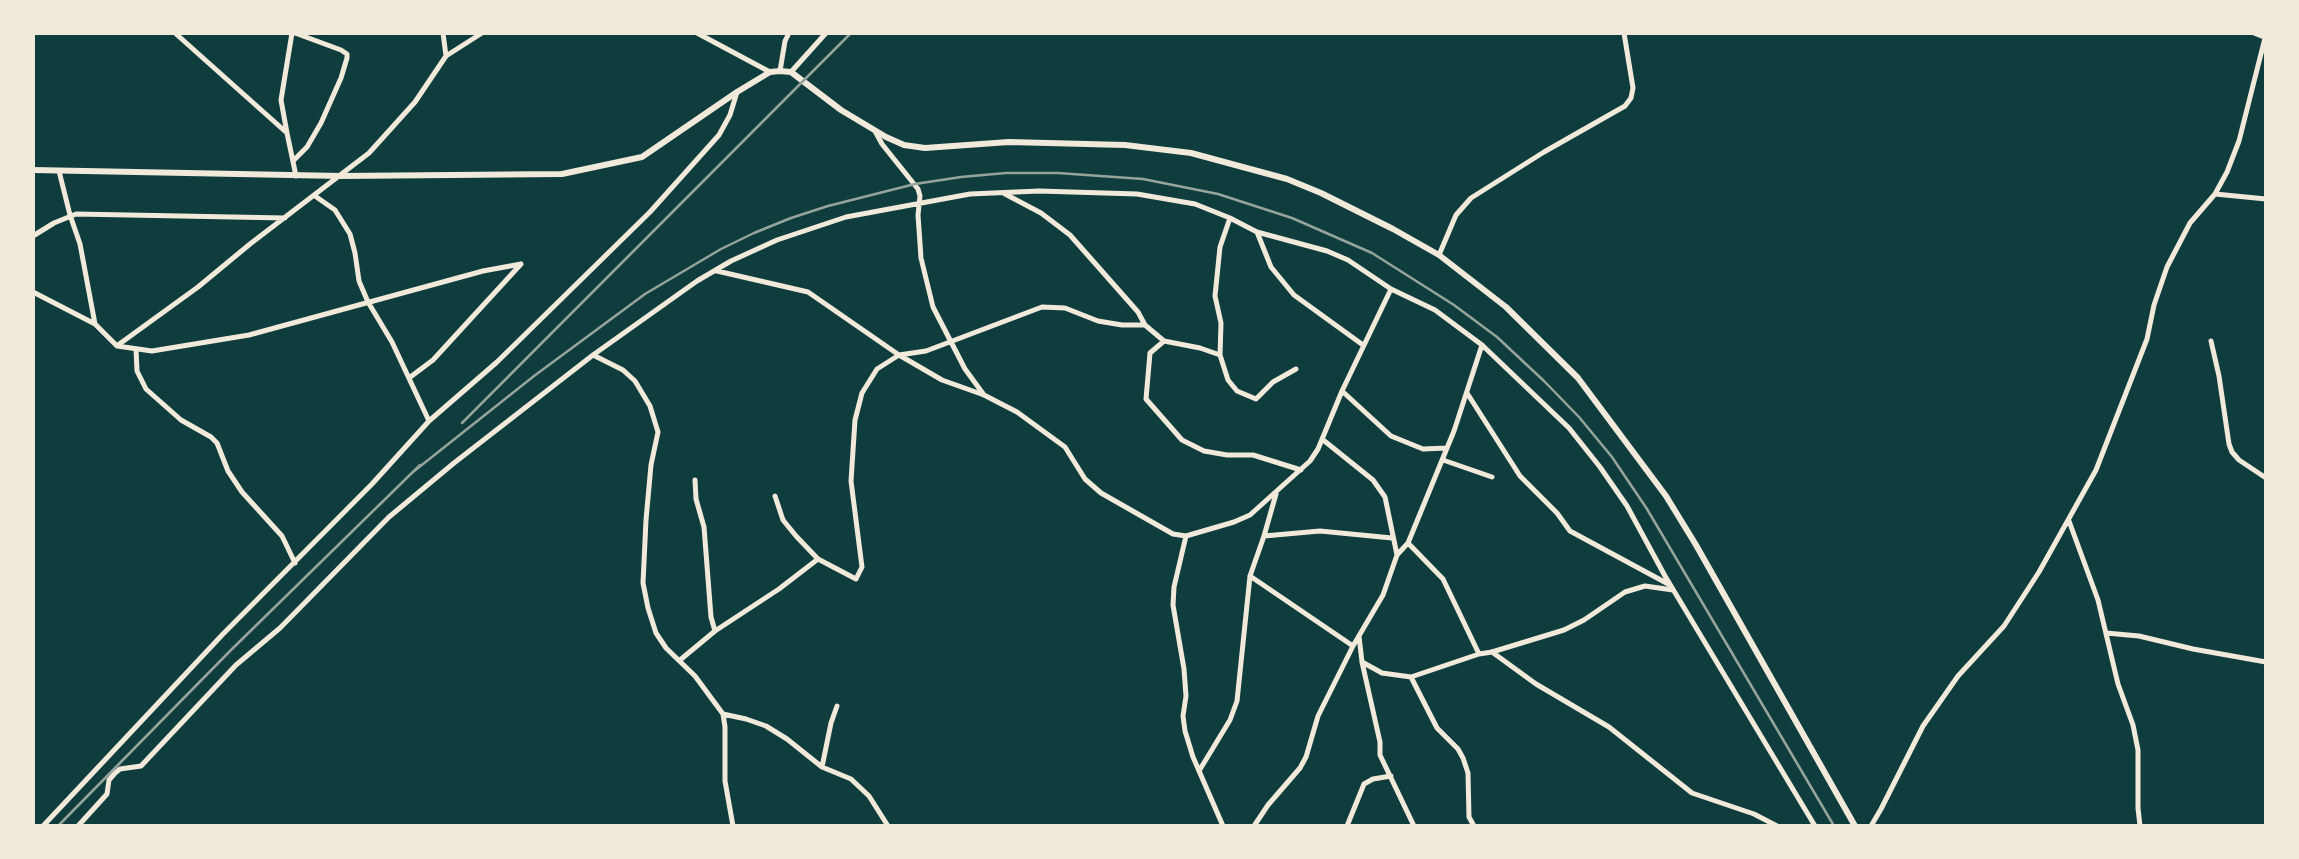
<!DOCTYPE html>
<style>
body{margin:0}
#map{position:relative;width:2299px;height:859px;overflow:hidden;background:#0f3d3e;font-family:Commissioner,sans-serif}
canvas{display:block}
.frame{position:absolute;inset:0;border:35px solid #f1e9da;pointer-events:none}
</style>
<div id="map">
<canvas width="2299" height="859"></canvas>
<div class="frame"></div>
</div>
<script>
const ctx = document.querySelector('canvas').getContext('2d');
ctx.lineJoin = 'round';
const poly = rows => new Path2D(rows.map(r => 'M' + r).join(''));
function strokePath(path, color, width, dash) { ctx.strokeStyle = color; ctx.lineWidth = width; ctx.lineCap = dash ? 'butt' : 'round'; ctx.setLineDash(dash || []); ctx.stroke(path); }
const minor = poly([
 [175,33,287,133,296,176],
 [443,33,446,56],
 [697,33,770,72],
 [2254,33,2264,37],
 [780,71,785,41,789,33],
 [791,72,826,33],
 [875,131,882,144,918,189,920,196,918,215,921,258,933,307,965,369,984,395],
 [287,133,281,100,292,33],
 [293,161,307,147,321,123,341,78,347,58,347,54,341,50,295,33],
 [59,171,70,215,80,244,95,324],
 [1005,194,1041,213,1070,235,1138,312,1145,325,1164,341,1200,348,1220,355],
 [2215,194,2266,199],
 [315,196,335,210,350,234,355,253,359,281,368,302,392,342,429,421],
 [1230,218,1220,247,1215,296,1221,323,1220,355,1228,380,1237,391,1256,399,1273,382,1296,369],
 [1257,232,1271,267,1294,295,1363,345],
 [33,236,54,223,76,214,285,218],
 [1439,255,1456,215,1471,198,1544,152,1625,106,1631,98,1633,88,1624,33],
 [717,271,808,292,899,355,942,380,984,395,1017,412,1065,447,1085,479,1101,493,1173,534,1186,536,1234,522,1250,515,1310,461,1318,449,1342,391,1391,289],
 [33,292,95,324,117,346,152,351,249,335,483,271,521,264],
 [1164,341,1150,353,1146,399,1182,440,1204,451,1227,455,1253,455,1301,470],
 [2211,341,2219,376,2229,444,2232,452,2239,460,2266,478],
 [118,345,198,287,250,244,369,153,415,102,446,56,482,33],
 [136,349,137,371,146,389,181,420,211,437,217,443,228,471,242,492,282,536,295,563],
 [593,355,623,370,635,381,650,406,658,432,651,465,646,520,643,583,648,608,656,633,666,648,695,676,723,714,725,727,725,781,733,826],
 [409,378,433,360,521,264],
 [1342,391,1391,436,1423,449,1447,448],
 [1467,393,1520,476,1557,513,1570,531,1670,585],
 [1322,439,1373,480,1385,497,1397,555],
 [1443,460,1492,477],
 [695,480,696,499,704,527,711,617,715,631],
 [775,496,783,520,796,536,818,559,856,579,862,567,851,481,855,420,862,393,877,369,899,355,926,351,1042,307,1065,308,1098,321,1122,325,1145,325],
 [2069,521,2098,600,2118,684,2133,725,2138,750,2138,808,2140,826],
 [1186,536,1174,587,1173,605,1184,669,1186,696,1183,716,1185,731,1193,757,1223,826],
 [1264,536,1320,531,1392,538],
 [1408,543,1443,579,1479,654],
 [1250,576,1353,646],
 [2106,633,2139,636,2193,649,2266,662],
 [1359,636,1362,662,1380,742,1380,755,1414,826],
 [1492,652,1536,684,1609,727,1692,793,1754,814,1777,826],
 [680,660,715,631,779,589,818,559],
 [1362,662,1382,673,1411,677,1479,654,1492,652,1564,630,1584,620,1625,592,1645,586,1673,590],
 [1411,677,1437,728,1458,749,1463,758,1468,773,1469,817,1474,826],
 [723,714,746,719,766,726,787,739,822,767,851,779,869,796,888,826],
 [822,767,831,723,837,706],
 [1199,771,1230,720,1237,701,1250,576,1264,536,1276,494],
 [43,826,223,634,372,484,429,421,497,362,650,212,719,135,730,115,737,92],
 [78,826,107,794,109,780,115,773,120,769,141,766,236,665,280,628,389,517,454,463,593,355,697,281,731,261,777,240,846,217,970,194,1039,191,1137,194,1195,204,1230,218,1257,232,1327,251,1348,260,1391,289,1435,310,1482,345,1569,428,1600,467,1627,506,1665,576,1815,826],
 [1254,826,1268,805,1300,768,1306,757,1318,716,1353,646,1383,595,1397,555,1408,543,1454,431,1482,345],
 [1347,826,1364,784,1373,779,1391,776],
 [1871,826,1881,809,1923,726,1958,676,2004,626,2039,572,2096,470,2147,339,2154,305,2167,267,2190,223,2215,194,2227,172,2239,141,2266,34]
]);
const tertiary = poly([
 [33,170,341,176,562,174,642,157,737,92,770,72,780,71,791,72,841,110,886,137,904,145,925,148,1009,142,1125,145,1191,153,1287,179,1321,193,1393,229,1439,255,1506,307,1578,378,1666,496,1696,545,1855,826]
]);
const rail = poly([
 [462,423,851,33],
 [413,472,534,376,645,294,721,249,754,233,791,218,828,206,915,184,961,177,1006,173,1058,173,1143,179,1218,194,1292,218,1372,253,1454,305,1497,337,1544,381,1579,417,1612,457,1647,509,1834,826],
 [58,826,231,650,420,465]
]);
strokePath(minor, '#f1e9da', 5);
strokePath(tertiary, '#f1e9da', 6);
strokePath(rail, '#97a49c', 2.5);
</script>
